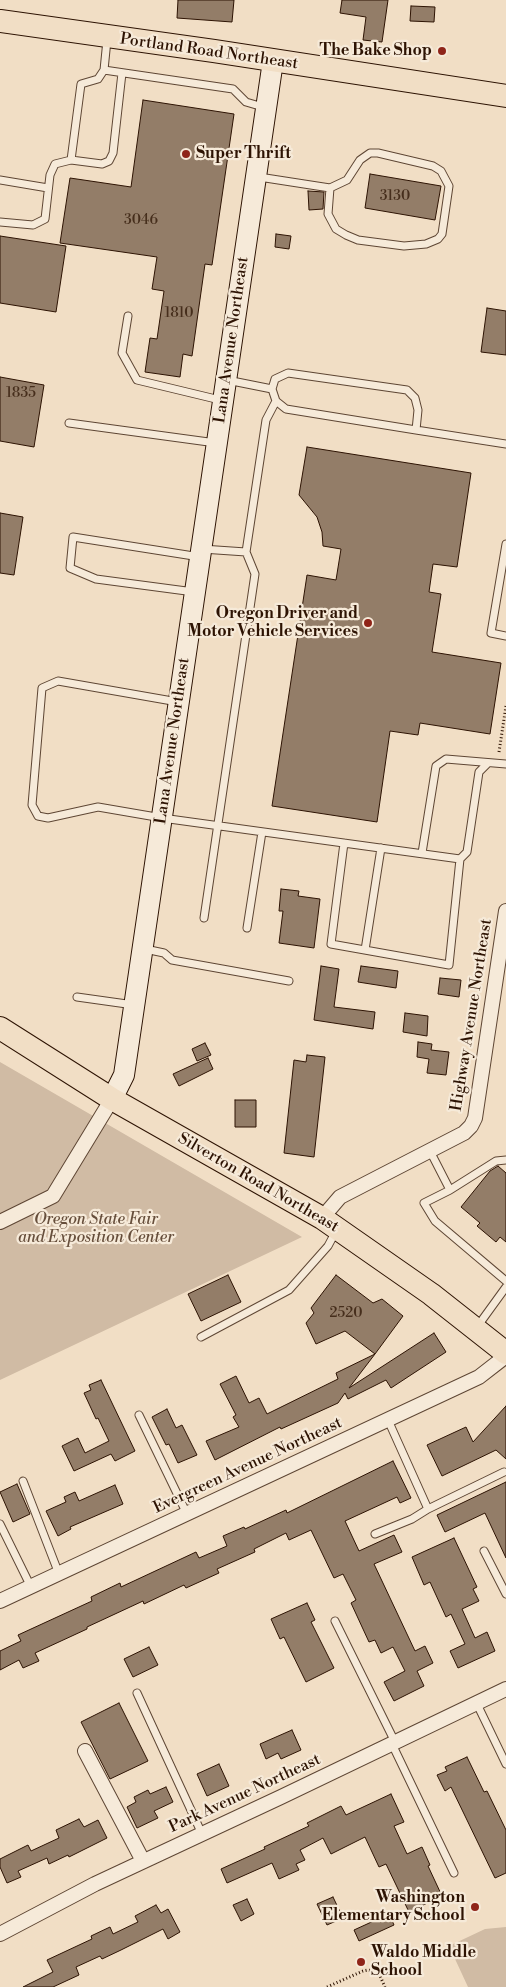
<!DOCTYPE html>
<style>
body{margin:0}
canvas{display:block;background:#f1dec5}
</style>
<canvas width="506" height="1987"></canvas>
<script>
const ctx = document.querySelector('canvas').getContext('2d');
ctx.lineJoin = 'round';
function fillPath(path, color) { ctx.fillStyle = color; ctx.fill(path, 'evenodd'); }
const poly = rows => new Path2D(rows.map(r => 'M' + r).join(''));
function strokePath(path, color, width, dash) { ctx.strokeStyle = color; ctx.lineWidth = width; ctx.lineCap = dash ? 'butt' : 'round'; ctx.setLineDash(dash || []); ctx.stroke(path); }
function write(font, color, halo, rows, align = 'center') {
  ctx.font = font + ' "Libre Bodoni",serif'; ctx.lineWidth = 4.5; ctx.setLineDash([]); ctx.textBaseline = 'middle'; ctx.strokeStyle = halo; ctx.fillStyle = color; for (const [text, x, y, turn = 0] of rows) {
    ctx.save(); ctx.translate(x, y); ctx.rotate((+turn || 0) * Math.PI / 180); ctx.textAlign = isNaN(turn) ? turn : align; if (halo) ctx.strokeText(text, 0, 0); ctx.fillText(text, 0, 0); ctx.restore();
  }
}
const green = poly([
 [0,1062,302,1237,0,1380],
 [506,1927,506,1987,468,1987,449,1946,485,1929]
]);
const building = poly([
 [178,0,234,0,232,22,177,18,178,0],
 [342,0,388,0,382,42,363,40,366,17,340,13,342,0],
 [411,6,435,7,434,22,410,21,411,6],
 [143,100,234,114,212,265,205,264,192,356,183,354,180,377,145,372,150,338,157,339,164,291,152,289,157,257,60,243,70,178,131,187,143,100],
 [370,174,441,186,435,220,365,208,370,174],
 [308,191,324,192,323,209,309,210,308,191],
 [276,234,291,236,289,249,275,247,276,234],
 [0,236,66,246,56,312,0,303,0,236],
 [487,308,506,311,506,355,481,352,487,308],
 [0,377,44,385,34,447,0,441,0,377],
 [307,447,471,473,457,567,433,564,429,592,441,594,432,652,501,663,490,734,420,723,418,735,390,731,377,822,272,806,307,575,336,580,341,549,323,546,322,532,317,517,299,495,307,447],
 [0,513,23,517,14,575,0,573,0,513],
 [281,889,299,891,298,896,320,899,314,948,279,943,283,911,279,911,281,889],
 [321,966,339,969,334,1007,375,1012,373,1029,314,1020,321,966],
 [361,966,398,971,396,988,358,982,361,966],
 [440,978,461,980,459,997,438,994,440,978],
 [405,1013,428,1016,427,1036,403,1032,405,1013],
 [418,1042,432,1044,431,1050,449,1052,446,1075,427,1073,429,1059,417,1057,418,1042],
 [205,1043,211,1055,197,1061,192,1049,205,1043],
 [307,1055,325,1057,314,1157,284,1153,294,1060,306,1062,307,1055],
 [208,1058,213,1069,179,1086,173,1074,208,1058],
 [235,1100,256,1100,256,1127,235,1127,235,1100],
 [498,1166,506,1173,506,1242,500,1237,496,1242,477,1226,480,1223,461,1207,490,1171,498,1166],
 [228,1275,241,1302,201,1321,188,1294,228,1275],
 [336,1275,373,1303,382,1299,403,1316,375,1354,345,1331,316,1344,306,1323,314,1313,311,1308,336,1275],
 [434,1333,446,1352,391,1388,386,1380,348,1399,345,1393,338,1403,281,1429,280,1427,215,1460,206,1441,239,1427,233,1417,236,1415,220,1384,236,1376,249,1403,259,1398,267,1414,338,1379,336,1373,375,1354,349,1388,434,1333],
 [101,1380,135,1451,115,1461,111,1454,74,1471,62,1446,78,1438,85,1453,109,1441,98,1418,96,1419,84,1393,91,1390,89,1385,101,1380],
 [506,1406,506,1459,496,1450,442,1476,427,1445,466,1427,473,1442,506,1406],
 [167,1409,176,1428,182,1425,197,1455,178,1463,169,1444,166,1445,152,1417,167,1409],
 [393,1461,411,1498,400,1503,397,1497,345,1521,359,1551,394,1535,402,1552,374,1564,415,1651,425,1646,433,1663,417,1671,424,1686,394,1701,384,1682,405,1671,393,1647,381,1653,375,1640,369,1642,351,1603,356,1600,343,1574,334,1578,311,1530,289,1540,286,1533,254,1549,255,1552,217,1569,219,1573,186,1588,184,1585,144,1604,143,1601,87,1627,87,1629,35,1653,39,1661,23,1668,19,1660,0,1670,0,1651,21,1641,18,1635,92,1601,91,1597,120,1583,121,1587,196,1552,199,1558,227,1546,223,1536,244,1527,245,1529,286,1510,287,1513,393,1461],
 [506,1482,506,1558,485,1513,445,1532,437,1515,506,1482],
 [17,1484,30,1514,13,1522,0,1492,17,1484],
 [115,1485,123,1504,70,1527,71,1529,58,1536,46,1511,66,1502,64,1497,75,1492,79,1501,115,1485],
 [454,1538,477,1587,473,1589,479,1601,462,1609,475,1638,487,1632,495,1651,458,1668,450,1651,465,1644,451,1614,446,1617,430,1582,424,1585,412,1557,454,1538],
 [307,1603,315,1620,311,1622,334,1668,306,1682,284,1637,280,1639,271,1619,307,1603],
 [149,1647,158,1665,133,1677,124,1659,149,1647],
 [119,1703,148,1761,110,1779,81,1722,119,1703],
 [292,1730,301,1750,281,1759,278,1753,266,1759,260,1744,292,1730],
 [467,1757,484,1792,487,1791,506,1830,506,1873,495,1878,451,1787,445,1791,437,1775,447,1771,445,1767,467,1757],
 [219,1764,229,1786,207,1796,197,1774,219,1764],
 [166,1787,173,1802,154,1811,158,1818,137,1828,127,1807,136,1802,134,1797,148,1790,150,1794,166,1787],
 [391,1794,404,1822,394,1826,407,1854,422,1847,430,1865,428,1866,442,1896,409,1912,386,1864,379,1867,365,1837,331,1854,323,1838,300,1850,305,1860,296,1864,299,1870,279,1879,272,1863,227,1883,221,1869,265,1849,264,1847,309,1826,307,1823,341,1806,346,1815,391,1794],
 [79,1819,84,1827,98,1820,107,1838,69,1857,68,1855,49,1864,47,1858,18,1871,21,1877,7,1883,0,1867,0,1859,28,1845,31,1851,59,1838,56,1830,79,1819],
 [333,1897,343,1918,327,1925,317,1904,333,1897],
 [247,1899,254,1914,241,1921,233,1905,247,1899],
 [156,1905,161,1913,168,1909,180,1932,168,1939,163,1929,121,1950,102,1959,100,1956,76,1967,79,1975,53,1987,23,1987,53,1972,47,1960,92,1939,91,1936,110,1927,113,1934,138,1922,135,1916,156,1905],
 [389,1914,394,1925,359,1941,354,1930,389,1914]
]);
const path = poly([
 [499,752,506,706],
 [327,1987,363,1971,368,1970,374,1971,379,1974,385,1987]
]);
const lane = poly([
 [104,70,233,89,246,102,263,107],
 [71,160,102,164,109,161,113,153,122,73],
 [259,177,330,188,347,180,360,160,370,153,378,153,433,166,441,171,449,186,442,234,438,239,426,244,404,246,358,240,346,235,336,229,328,214,330,188],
 [0,180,48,188],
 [0,222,33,225,45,219,50,175,55,164,71,160,81,84,98,79,104,70,107,40],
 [128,316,122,353,137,380,220,400],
 [227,380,272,389],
 [69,423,216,443],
 [416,430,418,410,415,398,407,390,288,373,275,379,272,389,276,401,286,409,416,430,506,444],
 [506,544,491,633,506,636],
 [202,549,246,552,266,420,276,401],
 [194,592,96,579,70,568,73,537,200,557],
 [178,702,58,681,42,688,32,805,38,816,48,818,98,807,162,818,460,859],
 [344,843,331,944,449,965,460,859,467,852,479,772,487,764],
 [422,853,436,766,446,759,506,764],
 [204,918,255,574,246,552],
 [247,928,262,832],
 [145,949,164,953,172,960,289,981],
 [365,950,381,848],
 [77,997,134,1005],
 [430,1151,450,1190,424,1203,435,1221,506,1281],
 [450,1190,496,1161,506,1160],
 [477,1327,506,1287],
 [201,1337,289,1290,328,1246,336,1231],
 [139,1415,187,1514],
 [388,1420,428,1509],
 [23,1481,59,1574],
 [0,1524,31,1587],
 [375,1534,412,1519,428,1509,504,1472],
 [484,1551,506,1594],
 [335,1621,395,1742],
 [137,1693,202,1834],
 [477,1704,506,1764],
 [392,1744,454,1873]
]);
const street = poly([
 [322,1218,340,1197,464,1133,471,1126,475,1118,506,911],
 [0,1222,53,1196,112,1099],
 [0,1601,479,1377,506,1356],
 [85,1751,143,1861],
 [0,1934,95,1884,281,1797,506,1689]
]);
const secondary = poly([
 [112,1099,124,1075,273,61]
]);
const primary = poly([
 [0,21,214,51,506,96],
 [0,1028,112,1099,322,1218,431,1294,506,1353]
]);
const markers = [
 [442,51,5,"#8f2418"],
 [186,154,5,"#8f2418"],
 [368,623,5,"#8f2418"],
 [475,1907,5,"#8f2418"],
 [361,1962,5,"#8f2418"]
];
const numberNames = [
 ["3130",395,197],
 ["3046",141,221],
 ["1810",179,314],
 ["1835",21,394],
 ["2520",346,1314]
];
const poiNames = [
 ["The Bake Shop",432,51],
 ["Super Thrift",196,154,"left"],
 ["Oregon Driver and",358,614],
 ["Motor Vehicle Services",358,632],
 ["Washington",465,1898],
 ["Elementary School",465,1916],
 ["Waldo Middle",371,1953,"left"],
 ["School",371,1971,"left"]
];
const streetNames = [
 ["Portland Road Northeast",209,52,8],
 ["Lana Avenue Northeast",232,340,-82],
 ["Lana Avenue Northeast",173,741,-82],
 ["Highway Avenue Northeast",472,1015,-81],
 ["Silverton Road Northeast",258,1183,30],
 ["Evergreen Avenue Northeast",248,1466,-25],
 ["Park Avenue Northeast",245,1794,-25]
];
const parkNames = [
 ["Oregon State Fair",96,1220],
 ["and Exposition Center",96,1238]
];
fillPath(green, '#d0bba4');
fillPath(building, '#937d68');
strokePath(building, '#2d1303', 1);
strokePath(lane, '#5e4634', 9);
strokePath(street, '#5e4634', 16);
strokePath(secondary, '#2d1303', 22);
strokePath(primary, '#2d1303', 24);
strokePath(path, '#2d1303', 3, [1, 2.5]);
strokePath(lane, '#f6ead9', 7);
strokePath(street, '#f6ead9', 14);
strokePath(secondary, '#f6ead9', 20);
strokePath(primary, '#f1dec5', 22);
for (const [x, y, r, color] of markers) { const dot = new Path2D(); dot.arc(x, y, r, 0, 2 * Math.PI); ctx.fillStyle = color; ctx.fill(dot); strokePath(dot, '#f6ead9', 2); }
write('14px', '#462e1c', null, numberNames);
write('bold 16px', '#2d1303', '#f6ead9', poiNames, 'right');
write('16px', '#2d1303', '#f6ead9', streetNames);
write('italic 16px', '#664e3b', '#f6ead9', parkNames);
</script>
